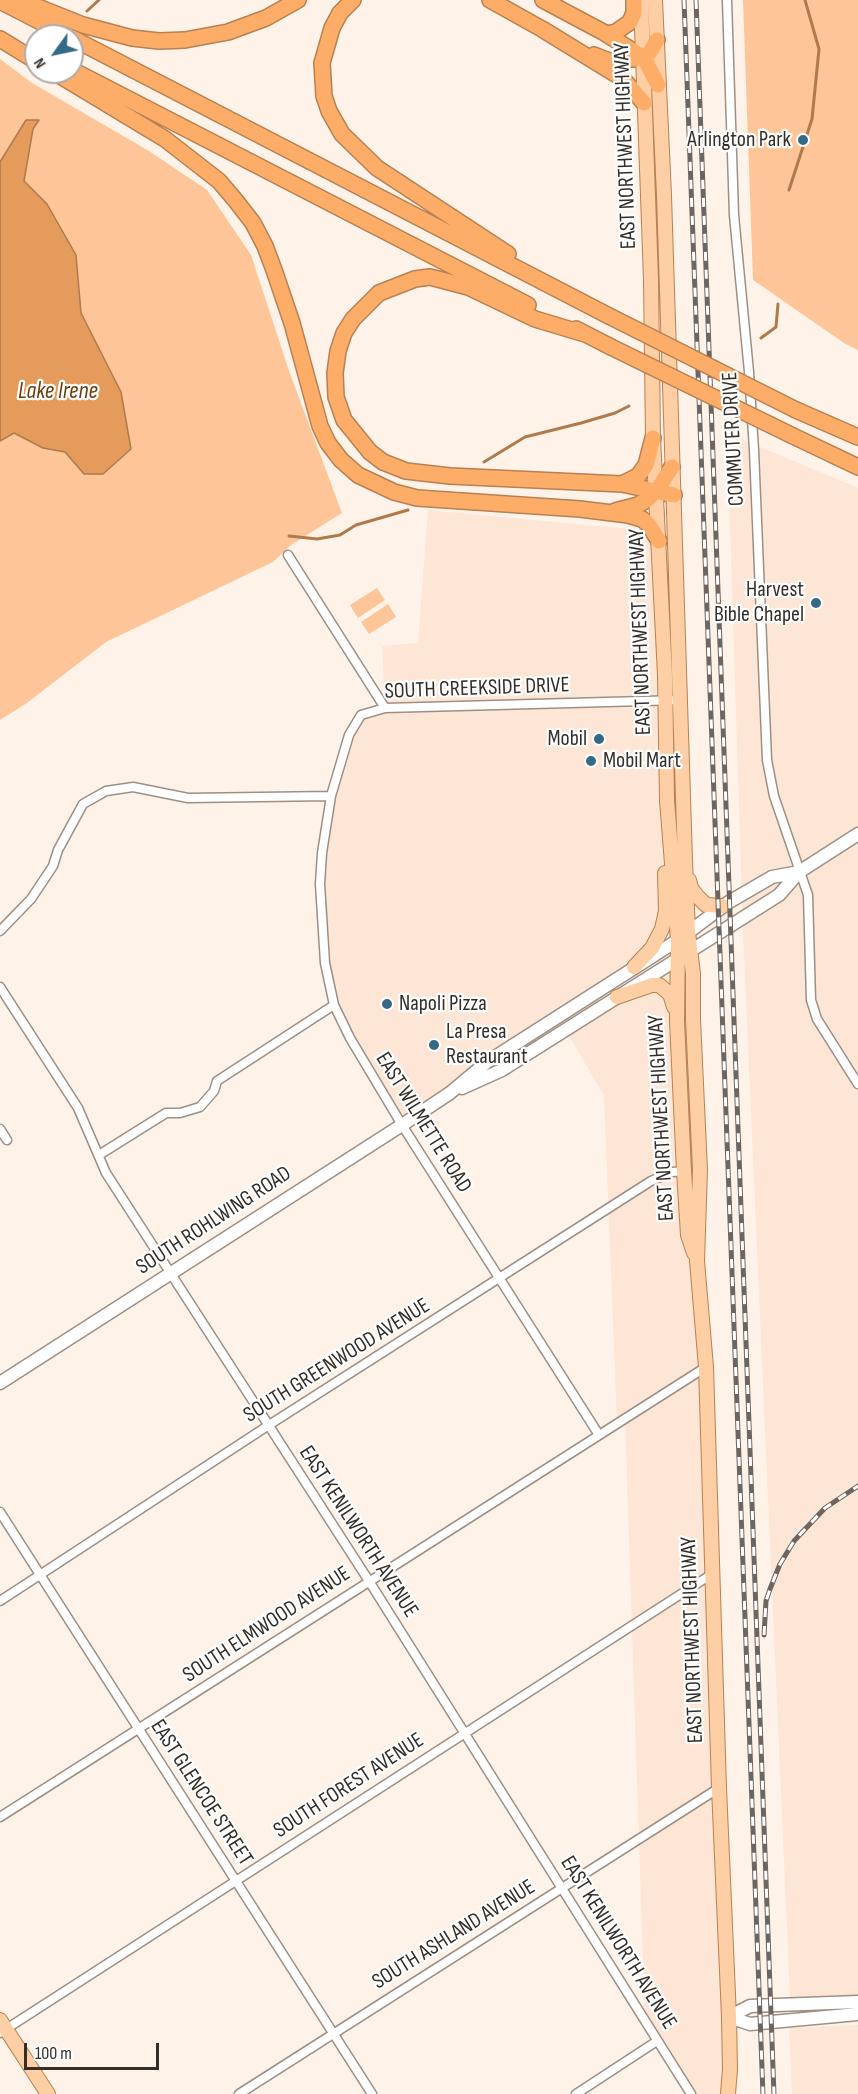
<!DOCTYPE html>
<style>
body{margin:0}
#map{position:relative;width:858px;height:2094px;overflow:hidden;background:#fff2e8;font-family:"Sofia Sans Condensed",sans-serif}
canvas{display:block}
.north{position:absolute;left:24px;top:24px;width:60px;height:60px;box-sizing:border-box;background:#fff;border:2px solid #aeaba9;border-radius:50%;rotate:237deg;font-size:16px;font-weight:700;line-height:24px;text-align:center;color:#342e29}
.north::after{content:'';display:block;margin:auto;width:21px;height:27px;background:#346a85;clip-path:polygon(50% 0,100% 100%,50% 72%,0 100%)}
.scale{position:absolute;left:24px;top:2043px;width:135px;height:27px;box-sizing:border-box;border:3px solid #342e29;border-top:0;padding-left:8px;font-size:18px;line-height:21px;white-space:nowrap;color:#342e29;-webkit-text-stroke:4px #fff;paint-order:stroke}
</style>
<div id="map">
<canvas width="858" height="2094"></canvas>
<div class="north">N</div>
<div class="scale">100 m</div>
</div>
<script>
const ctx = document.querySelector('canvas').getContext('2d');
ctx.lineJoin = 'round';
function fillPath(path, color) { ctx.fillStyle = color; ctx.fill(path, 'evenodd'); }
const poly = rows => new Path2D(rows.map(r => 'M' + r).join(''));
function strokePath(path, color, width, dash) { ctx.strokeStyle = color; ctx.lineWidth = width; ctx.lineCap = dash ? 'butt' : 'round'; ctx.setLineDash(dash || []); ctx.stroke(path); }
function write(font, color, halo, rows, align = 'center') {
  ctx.font = font + ' "Sofia Sans Condensed",sans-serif'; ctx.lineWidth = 4.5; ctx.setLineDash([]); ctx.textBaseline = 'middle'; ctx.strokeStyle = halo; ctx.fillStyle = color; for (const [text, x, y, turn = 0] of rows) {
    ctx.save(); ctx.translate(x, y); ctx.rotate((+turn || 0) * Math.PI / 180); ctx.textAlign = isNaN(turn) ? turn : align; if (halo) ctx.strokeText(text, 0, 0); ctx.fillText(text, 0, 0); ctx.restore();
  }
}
const built = poly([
 [727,433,858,488,858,1995,790,1997,743,931],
 [428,510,639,530,659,541,662,814,666,911,652,948,402,1125,334,1005,325,963,320,884,331,796,361,715,385,708,382,646,418,643],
 [679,957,677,1021,697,1261,728,2094,691,2094,645,2022,625,1419,617,1423,604,1096,565,1029],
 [858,2025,858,2094,792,2094,789,2028]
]);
const green = poly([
 [743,0,858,0,858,350,844,343,753,280],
 [0,59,32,83,149,151,207,190,251,255,289,371,342,513,291,545,273,562,106,642,27,703,0,720],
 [377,588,385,600,358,618,350,605],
 [388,604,396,617,369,634,361,622]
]);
const water = poly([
 [26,120,39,120,33,129,24,181,47,204,76,255,81,313,121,392,131,449,103,474,84,474,65,452,43,448,14,433,0,441,0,162,26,120]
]);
const stream = poly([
 [87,11,99,0],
 [789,190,812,119,819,49,805,0],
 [761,338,776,327,778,304],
 [484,462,525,437,581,423,615,413,629,406],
 [289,536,317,539,340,535,356,525,408,510]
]);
const street = poly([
 [727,0,734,215,749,372,754,450,767,760,774,796,808,895,811,1000,817,1019,858,1084],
 [288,555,385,708],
 [0,931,31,899,53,866,58,850,83,804,106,791,133,787,188,798,331,796],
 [0,987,78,1108,106,1173,369,1581,691,2094],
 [0,1129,7,1140],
 [99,1155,166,1113,180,1113,200,1107,214,1091,217,1081,334,1005],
 [599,1435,402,1125,350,1038,334,1005,325,963,320,884,322,853,331,796,349,735,361,715,385,708,681,700],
 [0,1512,372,2094],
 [0,1601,269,1425,651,1181,672,1172,687,1171],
 [0,1817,706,1367],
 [0,2033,712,1574],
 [239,2094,719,1788],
 [576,2094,657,2041]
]);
const secondary = poly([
 [462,1088,502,1070,779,895,799,872,858,834],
 [0,1383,402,1125,450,1093,487,1062,678,940,729,902,772,877,799,872],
 [729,2017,750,2006,858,2002],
 [729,2017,750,2024,858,2014]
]);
const primary = poly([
 [641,0,651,280,653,438,665,675,667,800,678,940,677,1021,684,1171,688,1235,694,1253],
 [655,0,664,195,685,860,688,932,693,974,693,1019,700,1170,697,1261,706,1367,719,1788,729,2017,730,2069,728,2094],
 [689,880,691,888,697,896,706,905,723,906],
 [634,967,652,948,662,929,666,911,665,873],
 [617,997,652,985,659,985,670,994,674,1007],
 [0,2020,48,2094]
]);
const highway = poly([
 [20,0,83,25,132,38,159,41,185,40,228,32,266,18,298,0],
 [353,0,340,13,332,28,322,63,324,96,329,111,342,134,377,168,508,254],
 [490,0,542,29,622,78,644,103],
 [543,0,603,32,644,58,658,85],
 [0,1,68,36],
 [606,34,616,32,630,22,634,13,634,0],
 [72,38,609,316],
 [0,39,36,61],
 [594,55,609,61,644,58,650,52,657,40],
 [72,70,528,305],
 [54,72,165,139,219,181,236,201,253,223,265,246,274,270,292,323,320,426,328,443,341,460,358,475,394,492,417,498,580,509,628,515,642,519,649,525,659,541],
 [576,329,611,347],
 [585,334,535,319,468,287,430,277,415,279,379,293,353,319,344,333,338,351,335,373,336,397,344,420,370,452,383,462,406,471,450,476,622,484,674,495],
 [796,410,858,437],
 [793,436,858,467],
 [622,484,638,476,646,465,653,438],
 [615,511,638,505,648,499,657,490,672,467]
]);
const rail = poly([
 [684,0,763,2094],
 [696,0,774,2094],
 [764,1635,766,1601,770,1589,780,1564,794,1541,825,1508,858,1486]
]);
const highwayBridge = poly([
 [609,316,796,410],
 [611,347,793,436]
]);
const markers = [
 [803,140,6,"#346a85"],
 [816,603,6,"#346a85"],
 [599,739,6,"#346a85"],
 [591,761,6,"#346a85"],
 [387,1004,6,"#346a85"],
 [434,1045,6,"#346a85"]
];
const poiNames = [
 ["Arlington Park",791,140],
 ["Harvest",804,590],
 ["Bible Chapel",804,615],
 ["Mobil",587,739],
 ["Mobil Mart",603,761,"left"],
 ["Napoli Pizza",399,1004,"left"],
 ["La Presa",446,1032,"left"],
 ["Restaurant",446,1057,"left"]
];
const streetNames = [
 ["EAST NORTHWEST HIGHWAY",626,146,-92],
 ["COMMUTER DRIVE",734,439,-93],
 ["EAST NORTHWEST HIGHWAY",641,632,-92],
 ["SOUTH CREEKSIDE DRIVE",477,689,-2],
 ["EAST NORTHWEST HIGHWAY",662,1118,-93],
 ["EAST WILMETTE ROAD",423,1123,58],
 ["SOUTH ROHLWING ROAD",214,1221,-33],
 ["SOUTH GREENWOOD AVENUE",337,1361,-32],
 ["EAST KENILWORTH AVENUE",358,1532,57],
 ["SOUTH ELMWOOD AVENUE",267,1625,-33],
 ["EAST NORTHWEST HIGHWAY",693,1640,-92],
 ["SOUTH FOREST AVENUE",349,1786,-33],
 ["EAST GLENCOE STREET",201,1793,57],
 ["SOUTH ASHLAND AVENUE",454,1935,-32],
 ["EAST KENILWORTH AVENUE",618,1943,58]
];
const waterNames = [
 ["Lake Irene",58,392]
];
fillPath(built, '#fde6d5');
fillPath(green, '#fec698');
fillPath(water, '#e59b5b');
strokePath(water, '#b07a4c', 1.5);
strokePath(stream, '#b07a4c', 3);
strokePath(street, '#9d8f84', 11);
strokePath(secondary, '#9d8f84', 15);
strokePath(primary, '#b78153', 16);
strokePath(highway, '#b78153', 18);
strokePath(street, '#fff', 8);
strokePath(secondary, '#fff', 12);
strokePath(primary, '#fecea5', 14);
strokePath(highway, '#fead69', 15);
strokePath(rail, '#6d655f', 5);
strokePath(rail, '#fff', 3, [9]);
strokePath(highwayBridge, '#b78153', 18, []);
strokePath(highwayBridge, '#fead69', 15);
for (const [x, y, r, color] of markers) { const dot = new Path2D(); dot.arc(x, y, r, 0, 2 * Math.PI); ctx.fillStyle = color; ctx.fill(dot); strokePath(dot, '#fff', 2); }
write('22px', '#342e29', '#fff', poiNames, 'right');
write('22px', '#342e29', '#fff', streetNames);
write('italic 24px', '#6c3c0a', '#fff', waterNames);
</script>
